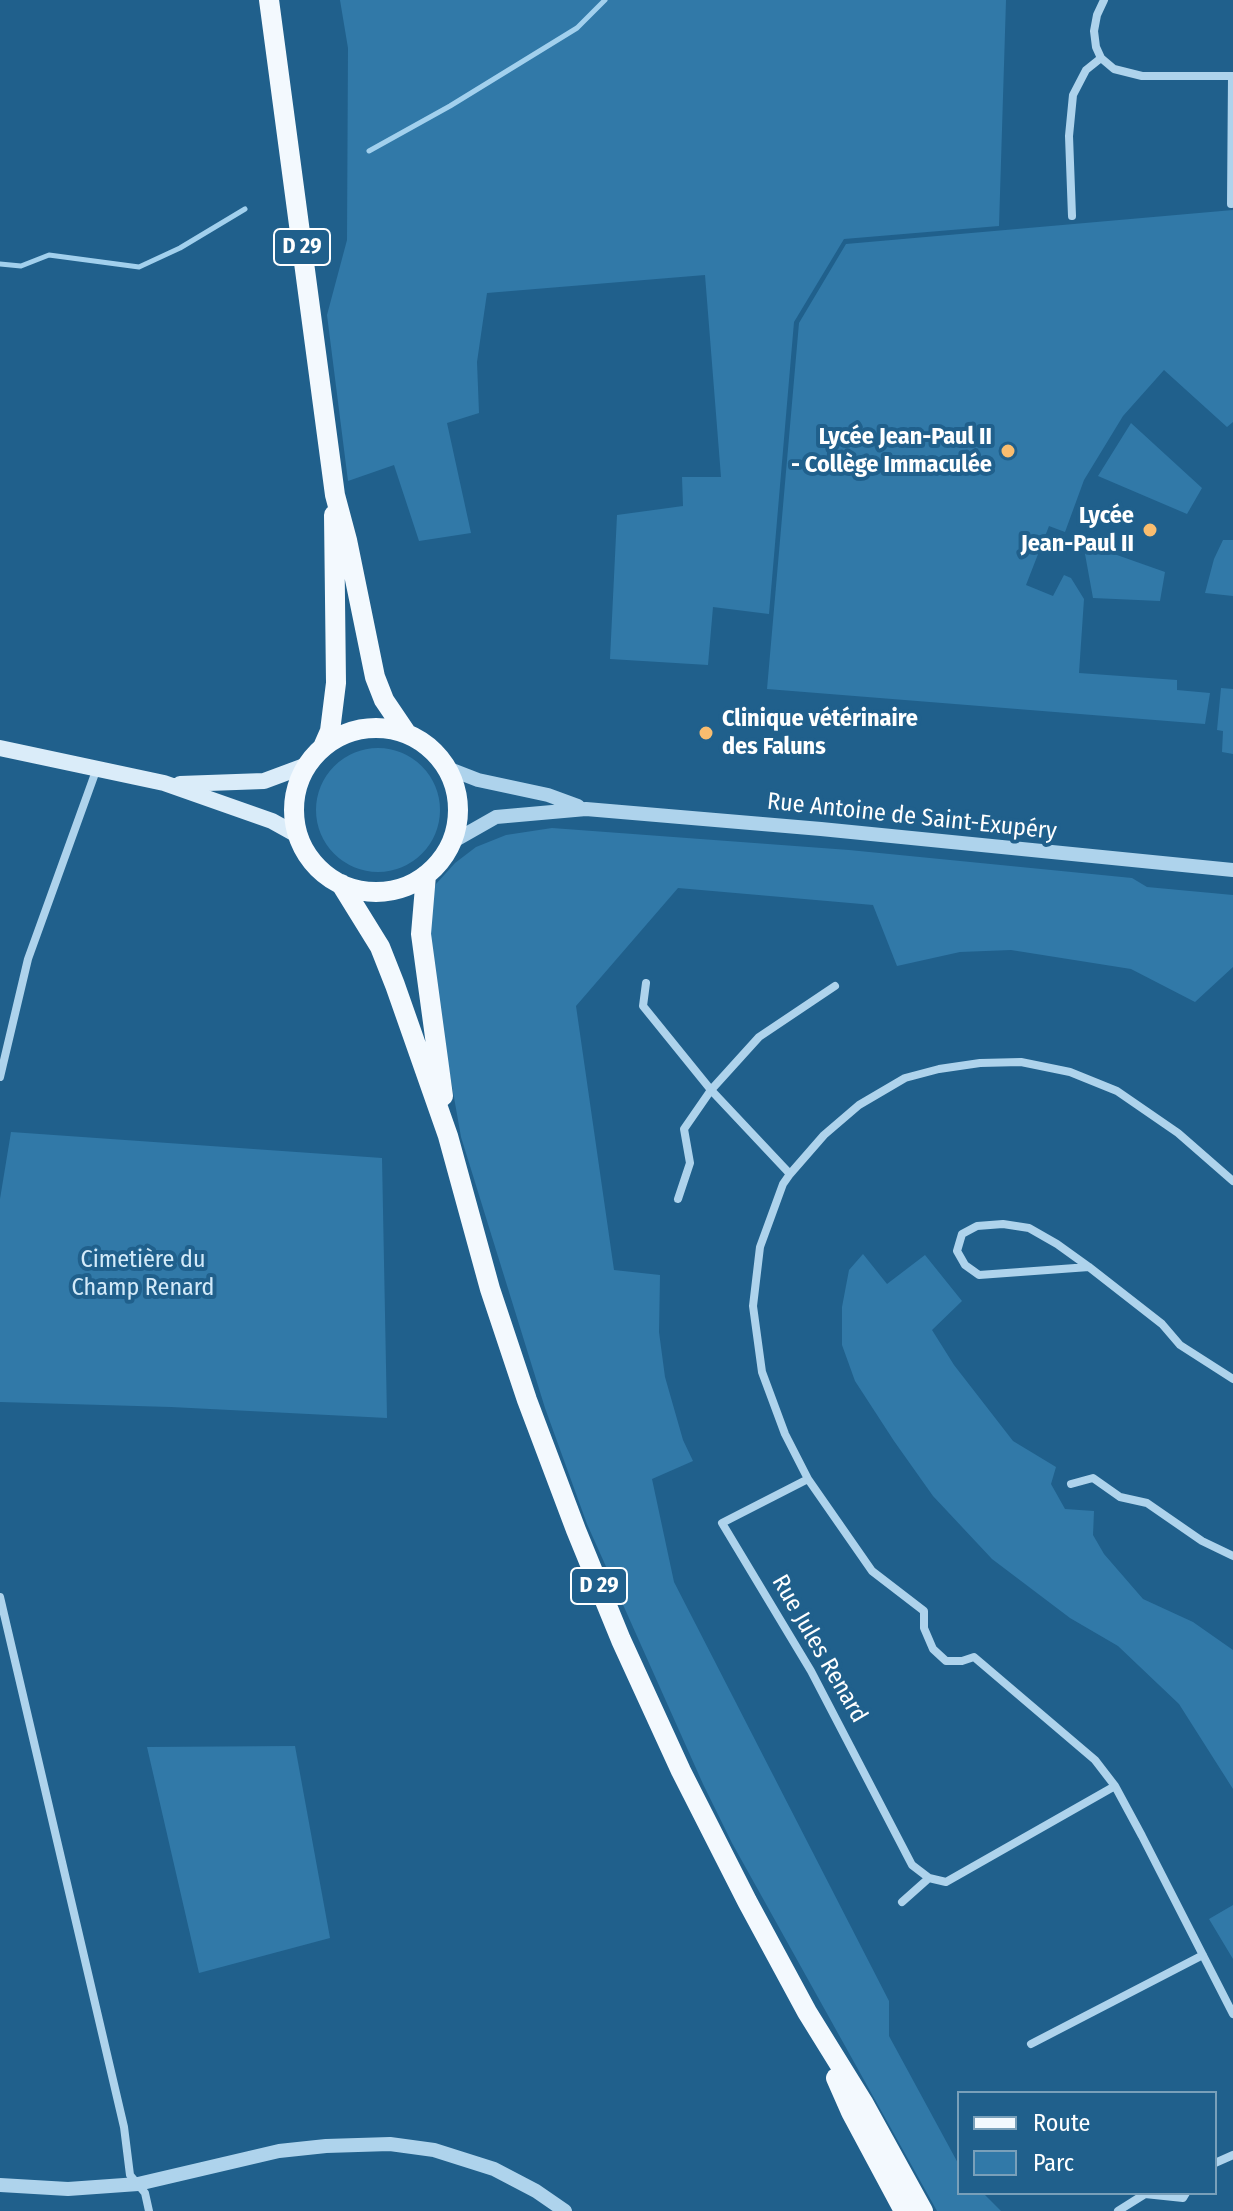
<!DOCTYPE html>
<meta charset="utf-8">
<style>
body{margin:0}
#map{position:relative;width:1233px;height:2211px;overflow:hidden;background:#20608c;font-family:"Fira Sans Condensed",sans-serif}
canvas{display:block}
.legend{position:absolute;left:957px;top:2091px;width:260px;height:104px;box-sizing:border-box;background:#20608c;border:2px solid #79a0ba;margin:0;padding:10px 14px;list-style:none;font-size:24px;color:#fff}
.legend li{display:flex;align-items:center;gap:16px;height:40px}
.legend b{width:40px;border:2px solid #79a0ba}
</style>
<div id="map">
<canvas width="1233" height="2211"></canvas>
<ul class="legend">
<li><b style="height:10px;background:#f3f9fe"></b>Route</li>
<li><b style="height:22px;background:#3179a8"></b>Parc</li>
</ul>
</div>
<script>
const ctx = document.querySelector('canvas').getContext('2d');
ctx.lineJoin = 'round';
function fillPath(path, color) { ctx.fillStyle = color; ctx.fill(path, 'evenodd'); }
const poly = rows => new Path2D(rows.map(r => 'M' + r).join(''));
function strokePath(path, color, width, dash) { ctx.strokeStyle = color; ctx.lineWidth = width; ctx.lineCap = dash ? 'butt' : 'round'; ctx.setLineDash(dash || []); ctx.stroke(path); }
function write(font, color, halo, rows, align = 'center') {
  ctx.font = font + ' "Fira Sans Condensed",sans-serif'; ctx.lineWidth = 8; ctx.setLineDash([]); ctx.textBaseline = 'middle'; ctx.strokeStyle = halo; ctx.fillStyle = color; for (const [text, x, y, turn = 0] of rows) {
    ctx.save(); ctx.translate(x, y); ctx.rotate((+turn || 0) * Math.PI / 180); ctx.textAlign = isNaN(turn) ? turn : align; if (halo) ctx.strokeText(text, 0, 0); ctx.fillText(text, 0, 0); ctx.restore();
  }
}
const green = poly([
 [340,0,1006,0,999,226,844,239,794,322,769,614,713,607,708,665,610,659,617,515,683,506,682,477,721,477,705,275,487,293,477,362,479,413,447,423,471,533,419,541,394,465,348,481,327,315,347,240,348,48],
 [1233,210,1233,422,1227,427,1164,370,1123,416,1084,480,1065,532,1049,526,1026,585,1053,596,1064,575,1071,578,1084,599,1079,673,1177,680,1177,690,1210,693,1205,724,767,689,799,323,846,244],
 [1131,423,1202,488,1187,514,1098,476],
 [1223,540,1233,540,1233,596,1205,593,1214,559],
 [1083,543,1165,572,1160,601,1093,598],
 [1221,688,1233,689,1233,754,1222,752,1223,731,1217,730],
 '316 810a62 62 0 1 1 124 0a62 62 0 1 1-124 0Z',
 [552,828,849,850,1132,878,1147,887,1233,895,1233,967,1195,1002,1131,969,1011,950,960,952,897,966,873,905,678,888,576,1006,614,1270,660,1275,659,1332,665,1377,683,1440,693,1461,652,1479,674,1582,889,2001,889,2036,959,2165,959,2193,983,2193,1001,2211,937,2211,732,1843,703,1784,587,1524,545,1408,461,1137,440,1018,429,923,430,899,436,884,455,863,476,847,506,835],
 [11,1132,382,1158,387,1418,171,1407,0,1402,0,1199],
 [863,1254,887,1284,925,1255,962,1301,932,1330,954,1365,1013,1441,1056,1467,1051,1484,1065,1509,1094,1511,1093,1535,1104,1554,1143,1599,1193,1622,1233,1650,1233,1789,1179,1704,1118,1646,1070,1618,992,1559,933,1496,894,1441,855,1381,842,1345,842,1307,849,1270],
 [295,1746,330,1938,199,1973,147,1747],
 [1233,1905,1233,1959,1209,1919]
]);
const stream = poly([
 [369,151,450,106,577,28,605,0],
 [0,264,21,266,49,255,139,267,180,248,245,209]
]);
const minor = poly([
 [1104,0,1097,15,1094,31,1096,47,1101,58,1114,69,1142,76,1233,76],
 [1231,204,1232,76],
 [1072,216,1069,136,1073,95,1086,70,1101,58],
 [646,983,643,1006,711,1090,790,1174],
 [0,1077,28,959,97,768],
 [1233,1181,1178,1133,1117,1091,1070,1072,1021,1062,980,1063,939,1069,905,1078,859,1105,824,1135,790,1174,783,1184,760,1247,753,1306,762,1372,785,1434,808,1479,872,1571,924,1611,924,1628,933,1649,946,1661,962,1661,974,1657,1095,1760,1115,1786,1142,1836,1233,2014],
 [678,1199,690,1163,684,1129,711,1090,759,1037,835,986],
 [1089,1267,979,1275,965,1265,957,1251,962,1234,977,1226,1003,1224,1029,1228,1057,1244,1089,1267,1162,1324,1180,1345,1233,1379],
 [808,1479,722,1523,811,1671,912,1865,929,1878,946,1882,1115,1786],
 [1071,1484,1093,1478,1120,1497,1147,1503,1202,1541,1233,1556],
 [0,1597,124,2127,130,2175,145,2193,149,2211],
 [902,1902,929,1878],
 [1031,2044,1203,1955],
 [1215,2163,1233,2155],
 [1118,2211,1145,2194,1183,2198,1186,2193]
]);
const tertiary = poly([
 [447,768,478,780,548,795,578,806],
 [452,842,496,817,586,809,821,829,1233,870],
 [0,2185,68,2189,138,2184,279,2151,326,2146,390,2144,434,2150,494,2169,536,2191,565,2211]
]);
const secondary = poly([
 [0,748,164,783,272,821,299,836],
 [180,784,264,781,307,765]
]);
const primary = poly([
 [269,0,335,495,347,540,375,677,384,700,407,734],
 '294 810a82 82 0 1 1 164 0a82 82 0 1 1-164 0Z',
 [323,747,330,731,336,683,334,515],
 [426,875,421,934,443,1096],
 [341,884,380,947,395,985,448,1136,490,1289,527,1400,576,1530,621,1640,681,1771,747,1901,807,2012,864,2104,923,2211],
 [836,2078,851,2112,904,2211]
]);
const markers = [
 [1008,451,8,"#f9bd6f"],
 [1150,530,8,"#f9bd6f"],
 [706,733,8,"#f9bd6f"]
];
const shields = [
 [302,247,56],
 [599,1586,56]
];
const shieldNames = [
 ["D 29",302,247],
 ["D 29",599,1586]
];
const poiNames = [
 ["Lycée Jean-Paul II",992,437],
 ["- Collège Immaculée",992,465],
 ["Lycée",1134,516],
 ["Jean-Paul II",1134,544],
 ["Clinique vétérinaire",722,719,"left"],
 ["des Faluns",722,747,"left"]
];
const streetNames = [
 ["Rue Antoine de Saint-Exupéry",912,817,6],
 ["Rue Jules Renard",819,1649,60]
];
const parkNames = [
 ["Cimetière du",143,1260],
 ["Champ Renard",143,1288]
];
fillPath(green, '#3179a8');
strokePath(stream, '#a2d0ed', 5);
strokePath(minor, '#aed3ec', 8);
strokePath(tertiary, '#aed3ec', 14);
strokePath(secondary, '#daecf9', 16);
strokePath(primary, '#f3f9fe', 20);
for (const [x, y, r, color] of markers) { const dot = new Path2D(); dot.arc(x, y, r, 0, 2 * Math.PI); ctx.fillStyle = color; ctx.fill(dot); strokePath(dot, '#20608c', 3); }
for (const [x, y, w] of shields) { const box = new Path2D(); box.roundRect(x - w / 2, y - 18, w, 36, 6); ctx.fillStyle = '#20608c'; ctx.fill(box); strokePath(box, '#fff', 2); }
write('bold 22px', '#fff', null, shieldNames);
write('bold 24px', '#fff', '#20608c', poiNames, 'right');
write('24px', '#fff', '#20608c', streetNames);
write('24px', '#d3eaf9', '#20608c', parkNames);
</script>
